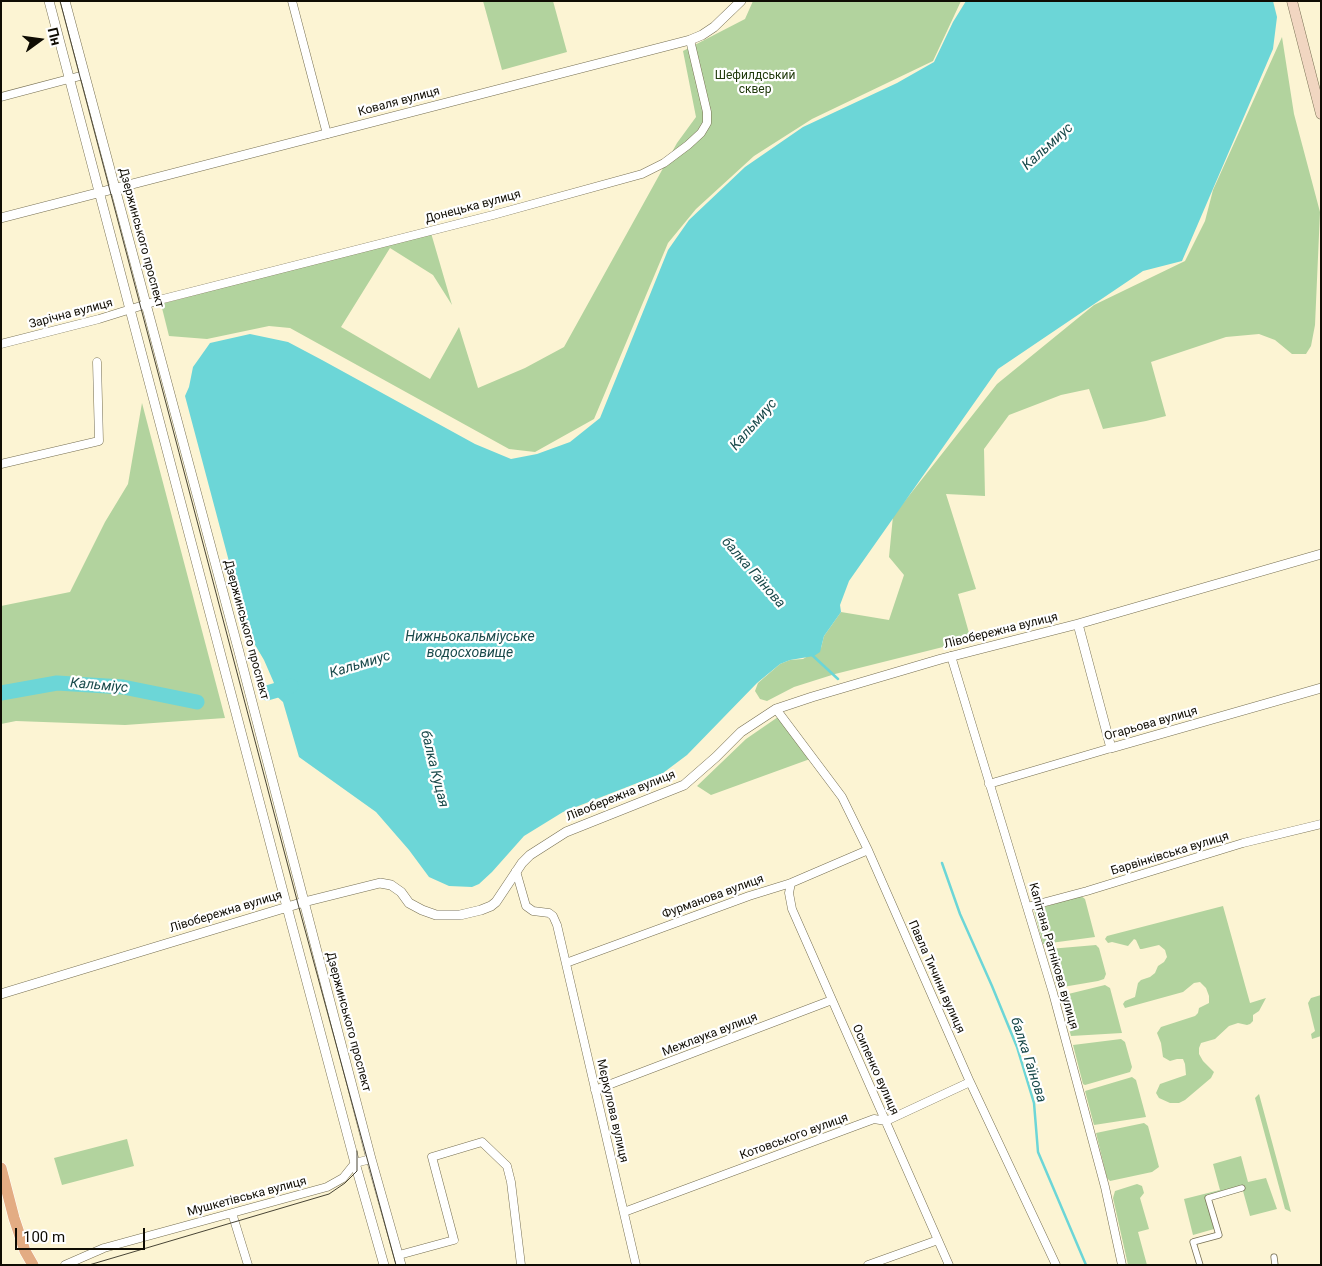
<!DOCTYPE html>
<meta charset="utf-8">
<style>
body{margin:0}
#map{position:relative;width:1322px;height:1266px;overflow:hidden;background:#fcf4d3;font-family:Roboto,sans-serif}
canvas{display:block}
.frame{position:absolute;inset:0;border:2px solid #0f0c03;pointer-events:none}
.north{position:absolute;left:15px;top:15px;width:50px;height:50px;-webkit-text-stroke:4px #fff;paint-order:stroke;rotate:76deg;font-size:14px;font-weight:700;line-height:20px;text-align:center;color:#0f0c03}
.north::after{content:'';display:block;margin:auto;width:18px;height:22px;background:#0f0c03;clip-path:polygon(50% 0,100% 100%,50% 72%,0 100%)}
.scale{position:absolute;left:15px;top:1228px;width:130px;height:22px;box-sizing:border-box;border:2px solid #0f0c03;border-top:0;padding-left:6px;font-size:15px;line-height:18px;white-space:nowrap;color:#0f0c03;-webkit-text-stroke:4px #fff;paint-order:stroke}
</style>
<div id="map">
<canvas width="1322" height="1266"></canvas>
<div class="frame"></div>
<div class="north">Пн</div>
<div class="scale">100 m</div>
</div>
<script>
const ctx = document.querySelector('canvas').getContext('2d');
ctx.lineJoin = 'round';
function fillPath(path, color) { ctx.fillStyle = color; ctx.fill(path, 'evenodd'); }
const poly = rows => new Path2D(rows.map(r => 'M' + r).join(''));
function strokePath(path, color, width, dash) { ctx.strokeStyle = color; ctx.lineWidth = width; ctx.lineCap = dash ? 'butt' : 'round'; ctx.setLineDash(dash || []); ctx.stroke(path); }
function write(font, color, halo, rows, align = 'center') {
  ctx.font = font + ' Roboto,sans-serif'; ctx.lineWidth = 4.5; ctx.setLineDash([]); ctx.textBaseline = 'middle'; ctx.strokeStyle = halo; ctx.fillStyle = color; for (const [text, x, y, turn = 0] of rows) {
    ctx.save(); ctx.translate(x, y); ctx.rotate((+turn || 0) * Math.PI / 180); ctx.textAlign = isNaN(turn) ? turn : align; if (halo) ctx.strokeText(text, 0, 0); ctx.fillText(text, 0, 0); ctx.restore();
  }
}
const green = poly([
 [483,1,553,1,567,52,502,70],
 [753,1,961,1,933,61,812,119,754,156,696,209,668,243,594,419,535,452,509,449,290,328,269,326,207,339,169,336,161,304,431,233,452,305,433,275,390,248,341,327,430,379,459,327,478,388,525,368,564,347,677,143,696,117,683,51,745,19],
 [1282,37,1294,114,1320,212,1315,325,1311,346,1306,354,1292,354,1275,340,1259,334,1226,337,1151,362,1166,416,1146,421,1103,429,1089,389,1061,395,1009,415,984,449,985,496,946,494,976,589,958,594,971,640,835,674,794,687,767,701,760,699,755,691,758,683,780,664,790,660,803,659,821,648,824,636,841,612,889,620,904,575,889,557,893,516,997,384,1094,305,1185,261,1205,221,1213,190],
 [142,403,225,718,125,725,16,721,1,724,1,606,70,592,105,522,128,484],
 [778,717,810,759,711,795,697,786,746,739],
 [1081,896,1085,899,1095,937,1043,944,1034,910],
 [1223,906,1250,1003,1266,998,1259,1011,1253,1015,1253,1021,1250,1024,1247,1025,1238,1023,1229,1026,1215,1039,1201,1043,1199,1048,1199,1054,1203,1061,1214,1072,1211,1078,1185,1100,1179,1103,1170,1103,1159,1098,1156,1093,1160,1084,1186,1075,1185,1064,1183,1059,1177,1059,1170,1061,1163,1057,1161,1043,1157,1033,1161,1027,1195,1016,1198,1013,1199,1008,1209,1003,1209,996,1206,988,1200,982,1194,983,1183,992,1125,1008,1123,1004,1125,1001,1135,997,1138,983,1141,980,1150,977,1155,973,1158,966,1164,962,1167,957,1165,950,1159,945,1142,949,1140,949,1136,940,1134,939,1128,946,1112,942,1108,943,1105,939,1107,936],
 [1096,945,1099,948,1106,974,1104,979,1098,981,1057,988,1047,951,1049,949],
 [1105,985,1110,988,1122,1033,1071,1036,1060,996],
 [1321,995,1321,1036,1312,1039,1311,1034,1315,1031,1308,1003,1311,998],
 [1121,1039,1125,1042,1132,1067,1130,1072,1085,1085,1083,1084,1073,1045],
 [1132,1077,1136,1080,1146,1117,1094,1125,1085,1091],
 [1259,1094,1291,1212,1285,1209,1255,1098],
 [1144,1123,1148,1126,1159,1167,1152,1172,1110,1181,1107,1178,1096,1133],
 [127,1139,134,1166,62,1185,54,1158],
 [1241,1156,1248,1182,1266,1178,1277,1209,1250,1216,1243,1191,1206,1201,1214,1229,1193,1235,1184,1199,1220,1190,1213,1164],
 [1137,1184,1142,1186,1144,1193,1140,1198,1149,1229,1138,1232,1147,1265,1128,1265,1113,1198,1115,1191]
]);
const water = poly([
 [966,1,1273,1,1277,17,1273,49,1182,261,1143,271,998,369,849,581,840,605,841,612,824,636,820,652,814,656,790,660,780,664,757,683,687,755,663,773,563,812,524,836,492,872,479,884,472,887,449,886,429,877,409,850,376,812,299,757,283,702,272,692,274,683,264,660,248,633,185,396,189,387,193,367,198,360,210,343,250,334,288,342,322,360,475,444,511,459,537,454,570,442,600,418,668,250,689,220,745,167,803,127,897,83,934,62,953,22]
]);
const stream = poly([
 [812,655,838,679],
 [942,863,960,914,992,986,1017,1047,1034,1103,1038,1152,1086,1265]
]);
const river = poly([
 [1,693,57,683,123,687,197,702],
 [267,693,291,686]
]);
const pedestrian = poly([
 [1274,1257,1275,1265],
 [1200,1265,1193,1242,1219,1235,1208,1198,1242,1188]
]);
const minor = poly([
 [292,1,327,134],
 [1,97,84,75],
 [1,344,99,319,163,299,493,215,642,174,664,163,688,145,701,133,707,123,707,112,690,40],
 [1,464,99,441,97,362],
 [951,656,1053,993,1105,1187,1122,1265],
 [776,709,842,797,868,850,970,1082,1056,1265],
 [989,784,1111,748],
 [516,871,526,906,533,911,549,913,553,916,557,925,636,1265],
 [791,883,789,893,792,909,949,1265],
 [1027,907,1087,891,1243,843,1321,824],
 [566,963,749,896,791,883,868,850],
 [595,1090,832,1000],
 [624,1212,874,1119,886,1121,970,1082],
 [232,1213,248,1265],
 [399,1255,454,1240,432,1157,482,1142,507,1166,511,1182,521,1265],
 [65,1265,104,1248,327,1187,343,1178,355,1163,371,1159],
 [868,1265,938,1240]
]);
const tertiary = poly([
 [49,1,287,907,355,1163,384,1265],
 [65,1,239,652,371,1159,401,1265],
 [1,218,690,40,702,35,714,27,741,1],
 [1078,624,1111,748,1321,688],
 [1,994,304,902,380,883,391,885,401,892,409,903,422,910,436,915,460,915,481,910,491,906,496,902,522,863,530,855,566,832,684,785,716,757,741,732,776,709,812,697,941,659,1078,624,1321,554]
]);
const secondary = poly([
 [1292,1,1321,114]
]);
const primary = poly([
 [1,1168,14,1218,25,1251,33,1265]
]);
const tram = poly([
 [60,1,298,904,396,1265],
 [89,1265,329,1194,345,1183,357,1171,357,1151]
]);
const parkNames = [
 ["Шефилдський",755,76],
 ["сквер",755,90]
];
const streetNames = [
 ["Коваля вулиця",399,102,-15],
 ["Донецька вулиця",473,207,-15],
 ["Дзержинського проспект",141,238,75],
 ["Зарічна вулиця",71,314,-15],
 ["Дзержинського проспект",246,630,75],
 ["Лівобережна вулиця",1001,631,-14],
 ["Огарьова вулиця",1151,724,-16],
 ["Лівобережна вулиця",621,796,-22],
 ["Барвінківська вулиця",1170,854,-17],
 ["Фурманова вулиця",713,897,-20],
 ["Лівобережна вулиця",226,912,-17],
 ["Капітана Ратнікова вулиця",1053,956,74],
 ["Павла Тичини вулиця",936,977,66],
 ["Дзержинського проспект",348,1022,75],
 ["Межлаука вулиця",710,1035,-21],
 ["Осипенко вулиця",875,1070,66],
 ["Мєркулова вулиця",612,1111,77],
 ["Котовського вулиця",794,1137,-20],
 ["Мушкетівська вулиця",247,1197,-15]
];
const waterNames = [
 ["Кальмиус",1048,147,-42],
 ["Кальмиус",754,425,-49],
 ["балка Гаїнова",753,573,49],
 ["Нижньокальміуське",470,637],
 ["водосховище",470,653],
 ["Кальмиус",360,665,-17],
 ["Кальміус",99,686,5],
 ["балка Куцая",434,769,76],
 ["балка Гаїнова",1028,1060,72]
];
fillPath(green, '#b2d39e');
fillPath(water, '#6cd6d7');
strokePath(stream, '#6cd6d7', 2.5);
strokePath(river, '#6cd6d7', 15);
strokePath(pedestrian, '#766f52', 7);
strokePath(minor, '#766f52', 9);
strokePath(tertiary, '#766f52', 10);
strokePath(secondary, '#766f52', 11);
strokePath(primary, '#fff', 12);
strokePath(pedestrian, '#fff', 5.5);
strokePath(minor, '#fff', 8);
strokePath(tertiary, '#fff', 9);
strokePath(secondary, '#f1d6c1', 10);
strokePath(primary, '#e3ac83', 11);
strokePath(tram, '#484435', 1);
write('12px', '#223b0d', '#fff', parkNames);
write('12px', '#0f0c03', '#fff', streetNames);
write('italic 14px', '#1a4a4b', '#fff', waterNames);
</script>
